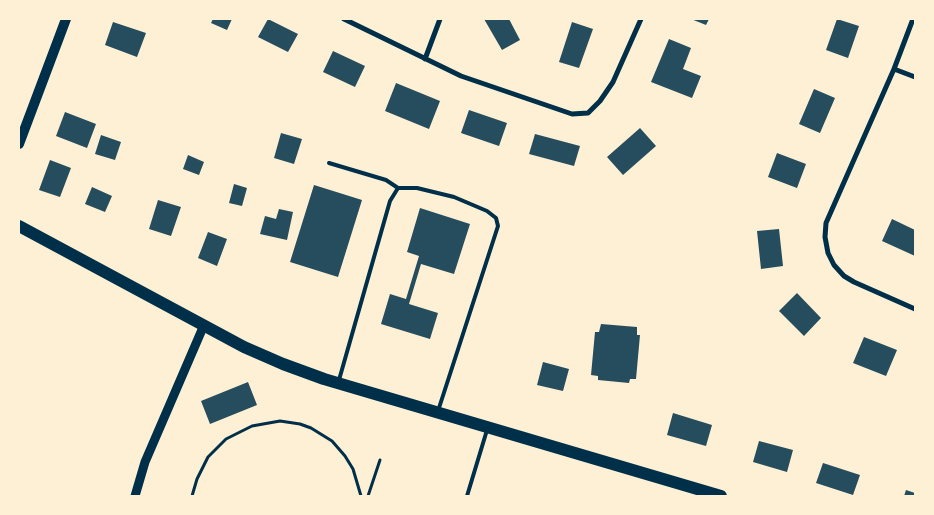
<!DOCTYPE html>
<style>
body{margin:0}
#map{position:relative;width:934px;height:515px;overflow:hidden;background:#fdf0d5;font-family:"DejaVu Sans",sans-serif}
canvas{display:block}
.frame{position:absolute;inset:0;border:20px solid #fdf0d5;pointer-events:none}
</style>
<div id="map">
<canvas width="934" height="515"></canvas>
<div class="frame"></div>
</div>
<script>
const ctx = document.querySelector('canvas').getContext('2d');
ctx.lineJoin = 'round';
function fillPath(path, color) { ctx.fillStyle = color; ctx.fill(path, 'evenodd'); }
const poly = rows => new Path2D(rows.map(r => 'M' + r).join(''));
function strokePath(path, color, width, dash) { ctx.strokeStyle = color; ctx.lineWidth = width; ctx.lineCap = dash ? 'butt' : 'round'; ctx.setLineDash(dash || []); ctx.stroke(path); }
const building = poly([
 [213,19,232,19,227,30,211,23],
 [268,19,298,34,288,52,258,37],
 [484,19,509,19,520,40,502,50],
 [691,19,709,19,706,25],
 [837,19,859,26,848,58,826,50],
 [113,22,146,33,137,57,105,45],
 [572,22,593,29,579,68,559,62],
 [669,39,691,48,683,69,701,76,692,98,651,82],
 [333,51,365,66,355,87,323,72],
 [396,83,440,101,429,129,385,111],
 [814,89,835,98,820,133,799,124],
 [469,110,507,123,499,146,461,133],
 [65,112,96,124,87,148,56,136],
 [640,128,656,146,623,175,607,157],
 [281,133,302,139,294,164,274,158],
 [535,134,580,146,574,166,529,154],
 [101,135,121,142,115,160,95,154],
 [777,153,806,164,797,188,768,177],
 [188,155,204,162,199,175,183,169],
 [50,160,71,168,60,197,39,190],
 [234,184,247,188,242,206,229,203],
 [314,185,362,200,338,277,290,262],
 [92,187,112,196,105,212,85,204],
 [158,200,181,207,171,236,149,229],
 [420,208,470,224,454,274,421,264,409,304,438,313,430,339,381,324,390,294,406,299,419,256,407,252],
 [279,209,293,212,287,240,260,234,265,216,276,219],
 [892,219,915,230,915,256,882,241],
 [779,229,783,266,761,269,757,231],
 [208,232,227,239,217,266,198,258],
 [797,293,821,318,804,336,779,311],
 [601,324,637,327,637,335,640,335,636,379,630,379,629,383,598,380,598,376,591,375,595,332,599,332],
 [864,337,897,350,886,376,853,363],
 [543,362,569,369,563,391,537,385],
 [248,382,257,405,210,424,201,401],
 [673,413,712,425,706,446,667,435],
 [759,441,793,450,787,472,753,462],
 [823,463,860,475,853,495,816,483],
 [906,490,915,493,915,496,904,496]
]);
const path = poly([
 [192,496,197,479,208,457,226,439,252,426,280,421,300,424,311,428,332,441,345,456,353,469,361,496],
 [368,496,380,460]
]);
const service = poly([
 [329,163,386,180,398,188],
 [339,380,390,201,398,188,417,188,454,197,487,211,496,218,498,226,438,411],
 [467,496,487,430]
]);
const minor = poly([
 [344,19,461,76,572,114,588,113,600,101,613,82,641,19],
 [913,19,894,69,826,223,825,237,828,253,834,265,844,276,854,282,915,309],
 [425,59,440,19],
 [894,69,915,77]
]);
const tertiary = poly([
 [135,496,145,462,204,325]
]);
const secondary = poly([
 [19,144,66,19]
]);
const primary = poly([
 [19,226,244,347,283,364,324,379,721,496]
]);
fillPath(building, '#264d5e');
strokePath(path, '#003049', 3);
strokePath(service, '#003049', 4);
strokePath(minor, '#003049', 5);
strokePath(tertiary, '#003049', 9);
strokePath(secondary, '#003049', 10);
strokePath(primary, '#003049', 12);
</script>
